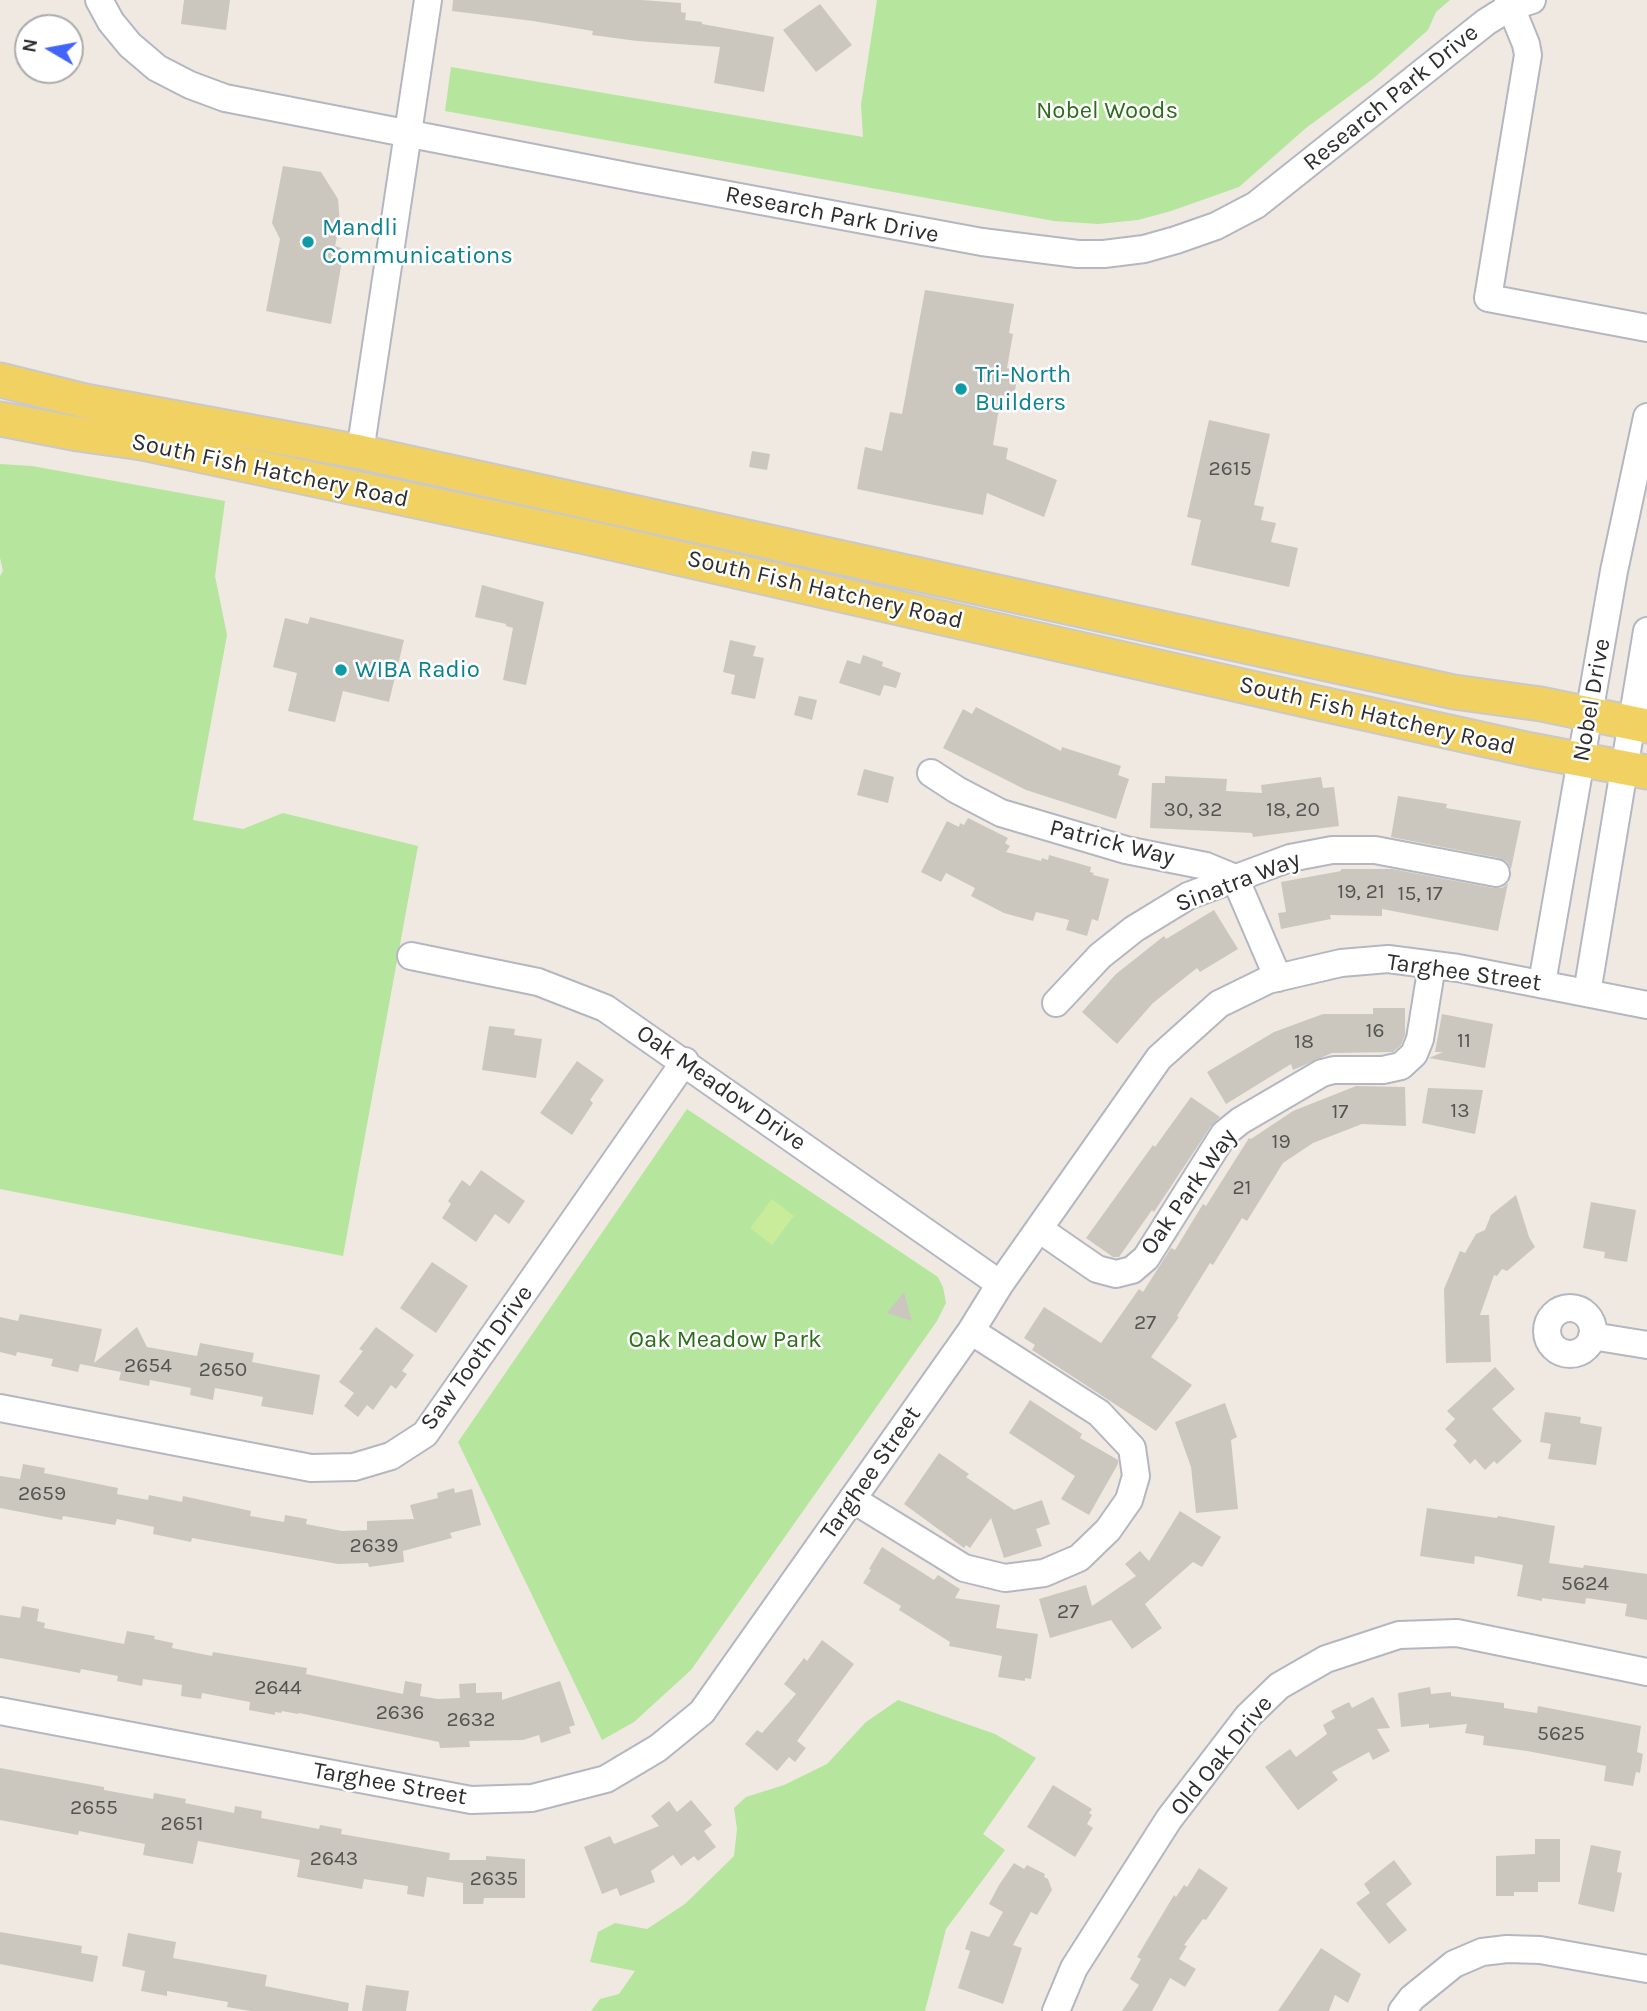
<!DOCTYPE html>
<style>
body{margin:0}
#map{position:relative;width:1647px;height:2011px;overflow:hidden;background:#efe9e1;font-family:Karla,sans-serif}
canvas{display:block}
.north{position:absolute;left:14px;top:14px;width:70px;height:70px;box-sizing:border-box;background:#fff;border:2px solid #ababab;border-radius:50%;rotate:280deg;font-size:19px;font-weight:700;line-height:28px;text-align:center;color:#2e2e2e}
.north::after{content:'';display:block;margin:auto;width:24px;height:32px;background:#4264fb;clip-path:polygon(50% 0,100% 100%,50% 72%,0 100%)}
</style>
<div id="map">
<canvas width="1647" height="2011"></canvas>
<div class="north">N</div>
</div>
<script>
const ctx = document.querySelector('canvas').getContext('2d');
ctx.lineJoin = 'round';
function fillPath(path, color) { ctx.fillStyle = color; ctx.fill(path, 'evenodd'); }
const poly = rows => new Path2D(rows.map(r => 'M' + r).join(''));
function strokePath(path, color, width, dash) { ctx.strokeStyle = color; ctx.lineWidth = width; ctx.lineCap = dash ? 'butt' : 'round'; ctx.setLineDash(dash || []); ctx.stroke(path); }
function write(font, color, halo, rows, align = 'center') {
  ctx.font = font + ' Karla,sans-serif'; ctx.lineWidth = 5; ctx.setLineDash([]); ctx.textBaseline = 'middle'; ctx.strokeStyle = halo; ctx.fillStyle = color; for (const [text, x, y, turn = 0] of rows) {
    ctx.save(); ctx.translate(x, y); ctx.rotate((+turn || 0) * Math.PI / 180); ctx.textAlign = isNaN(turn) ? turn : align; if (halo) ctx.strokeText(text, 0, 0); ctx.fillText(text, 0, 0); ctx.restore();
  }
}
const green = poly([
 [877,0,1450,0,1436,12,1428,30,1374,78,1306,128,1239,187,1171,211,1138,220,1098,224,1054,221,445,111,451,67,863,137,861,105],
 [0,464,32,466,225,501,215,576,227,635,193,820,243,829,283,813,418,846,343,1256,0,1189,0,576,3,571,0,558],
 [687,1109,938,1277,943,1287,946,1303,937,1321,691,1670,634,1722,602,1740,458,1442],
 [898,1700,995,1734,1036,1758,983,1834,1005,1850,946,1929,925,2011,591,2011,600,1999,619,1994,635,1971,590,1962,598,1932,615,1923,647,1929,685,1904,734,1856,737,1829,734,1808,746,1797,784,1785,827,1764,866,1722]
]);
const pitch = poly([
 [772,1199,794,1216,772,1245,750,1228]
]);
const building = poly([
 [184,0,230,0,226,30,181,24],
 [453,0,642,0,681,3,681,12,686,13,685,20,702,22,702,24,774,37,764,92,714,83,720,47,637,41,592,35,593,31,533,21,452,11],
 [820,4,852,45,816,72,783,30],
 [283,166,321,172,338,199,340,224,335,246,344,249,331,324,266,311,280,239,272,223],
 [925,290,1014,304,1009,333,1013,334,1007,368,1018,371,1012,411,999,408,993,445,1008,448,1006,459,1057,480,1044,517,987,493,983,515,857,489,865,447,882,451,890,412,902,414],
 [1209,420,1270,434,1254,505,1264,507,1261,520,1276,523,1271,542,1298,548,1289,587,1191,565,1201,520,1187,517],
 [752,451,770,454,767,470,749,467],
 [482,585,544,602,526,685,503,680,513,628,506,626,506,624,475,617],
 [310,617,404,640,389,702,343,691,335,722,288,711,297,673,273,667,285,618,308,624],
 [730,640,756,646,753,656,764,658,755,699,731,694,735,675,723,672],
 [863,655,883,662,882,666,901,673,896,688,884,685,880,696,839,683,847,660,860,664],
 [799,696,817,700,812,720,794,715],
 [976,707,1061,751,1062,747,1121,766,1118,775,1129,779,1116,819,1026,790,943,748,963,709,972,714],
 [864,769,894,777,888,803,857,795],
 [1165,776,1227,779,1226,791,1262,793,1261,785,1321,777,1323,788,1334,787,1339,826,1253,837,1252,833,1150,828,1152,783,1165,783],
 [1398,796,1447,804,1446,808,1521,821,1511,869,1507,862,1499,858,1391,837],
 [968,818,1008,838,1005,843,1010,846,1006,852,1041,861,1042,858,1048,860,1049,855,1091,867,1090,872,1094,873,1093,875,1109,879,1098,921,1092,919,1087,936,1066,930,1069,920,1036,912,1033,921,1004,913,971,896,975,888,946,873,941,882,921,872,947,821,959,827,960,823,964,825],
 [1341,869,1392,869,1493,888,1502,888,1508,883,1498,931,1382,909,1382,916,1330,915,1331,919,1281,929,1278,913,1286,912,1281,882,1341,871],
 [1214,910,1238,949,1200,972,1197,968,1153,1003,1117,1044,1082,1012,1116,974,1164,936,1166,939],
 [1373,1008,1405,1008,1405,1035,1401,1045,1393,1052,1332,1053,1293,1070,1291,1064,1226,1104,1207,1072,1274,1032,1323,1014,1373,1014],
 [1442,1014,1493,1024,1485,1068,1429,1058,1443,1052,1435,1052],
 [489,1026,515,1029,514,1035,542,1039,536,1078,482,1070],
 [577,1061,604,1080,590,1100,593,1103,572,1135,540,1113],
 [1356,1086,1405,1087,1406,1126,1362,1124,1313,1143,1283,1163,1247,1221,1242,1218,1213,1265,1210,1263,1177,1316,1179,1317,1151,1357,1192,1385,1156,1431,1032,1350,1035,1345,1024,1338,1044,1307,1101,1343,1139,1289,1143,1292,1171,1248,1175,1250,1203,1204,1206,1206,1249,1138,1251,1139,1293,1111],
 [1428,1088,1483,1090,1475,1134,1422,1123],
 [1191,1097,1220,1117,1211,1126,1154,1212,1152,1210,1119,1257,1113,1257,1086,1238,1153,1145,1155,1147],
 [481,1170,525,1201,509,1224,495,1214,476,1242,442,1218,451,1204,448,1201,462,1180,470,1186],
 [1516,1195,1529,1237,1535,1247,1507,1271,1502,1269,1497,1276,1494,1275,1480,1315,1489,1315,1491,1362,1446,1363,1444,1289,1460,1251,1465,1253,1476,1234,1485,1230,1491,1215],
 [1591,1202,1636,1210,1627,1262,1604,1258,1605,1252,1583,1248],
 [432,1262,468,1286,436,1333,400,1308],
 [904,1292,912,1321,887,1313],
 [20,1314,102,1329,94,1363,137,1327,147,1347,197,1356,200,1343,254,1353,252,1362,320,1375,313,1415,261,1406,263,1397,215,1388,213,1400,190,1395,191,1388,150,1380,149,1386,119,1380,121,1372,80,1364,78,1372,51,1366,53,1359,17,1352,16,1356,0,1352,0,1317,18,1321],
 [376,1327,414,1355,402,1371,407,1374,396,1389,391,1385,373,1410,367,1405,358,1417,344,1406,354,1393,339,1382,363,1351,359,1349],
 [1495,1367,1515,1389,1492,1409,1522,1441,1497,1464,1494,1461,1485,1470,1475,1459,1470,1464,1453,1445,1457,1441,1445,1429,1455,1419,1447,1411],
 [1030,1400,1082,1434,1080,1438,1118,1460,1118,1464,1089,1515,1061,1499,1075,1476,1009,1433],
 [1225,1403,1237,1437,1231,1440,1238,1509,1196,1513,1191,1467,1175,1422],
 [1545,1412,1581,1417,1580,1423,1602,1427,1596,1465,1548,1459,1551,1444,1540,1442],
 [939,1453,969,1474,966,1477,1014,1510,1042,1500,1050,1524,1036,1529,1042,1546,1004,1558,991,1518,970,1548,966,1545,964,1548,904,1504],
 [23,1464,45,1468,44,1473,118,1488,117,1494,148,1500,149,1495,182,1502,183,1496,251,1511,250,1516,284,1522,285,1515,307,1519,306,1524,342,1531,367,1530,367,1521,414,1519,410,1505,438,1498,437,1493,454,1488,455,1493,472,1489,481,1525,450,1533,452,1538,403,1551,404,1562,369,1567,368,1563,338,1564,192,1538,191,1542,153,1534,154,1527,117,1519,115,1525,63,1516,62,1520,0,1508,0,1476,20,1479],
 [1427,1508,1497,1518,1498,1516,1555,1526,1549,1563,1583,1568,1584,1565,1647,1574,1647,1620,1625,1616,1627,1604,1586,1598,1585,1604,1542,1598,1542,1601,1517,1596,1523,1565,1475,1556,1474,1564,1420,1556],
 [1180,1511,1221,1537,1202,1567,1193,1562,1145,1604,1162,1628,1132,1649,1111,1620,1050,1638,1039,1599,1086,1585,1092,1606,1136,1576,1125,1564,1140,1551,1149,1561],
 [882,1547,934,1580,938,1575,960,1589,955,1598,1000,1605,996,1628,1038,1634,1031,1679,1025,1678,1025,1681,998,1677,1002,1656,949,1646,950,1642,899,1610,901,1606,863,1583,871,1570,869,1569],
 [22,1606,39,1609,37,1621,45,1623,44,1628,124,1644,127,1631,155,1636,154,1639,173,1643,172,1648,212,1656,213,1652,307,1668,306,1674,403,1694,405,1681,422,1684,420,1696,438,1699,460,1698,459,1684,476,1683,476,1693,502,1692,502,1700,560,1681,575,1725,569,1727,571,1733,541,1743,539,1735,523,1740,469,1741,470,1747,440,1748,439,1742,299,1713,298,1714,282,1711,281,1713,275,1712,275,1715,249,1710,250,1702,202,1693,201,1699,181,1696,182,1685,143,1679,142,1686,117,1681,118,1676,81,1669,80,1673,0,1658,0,1615,20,1618],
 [822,1640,854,1664,797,1741,806,1748,795,1762,789,1757,777,1771,745,1744,757,1730,762,1733,796,1694,784,1684,804,1658,807,1661],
 [1430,1687,1431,1694,1451,1692,1451,1696,1504,1703,1504,1708,1537,1713,1538,1706,1641,1726,1637,1752,1643,1754,1640,1773,1636,1772,1633,1786,1604,1781,1606,1766,1527,1751,1483,1745,1484,1736,1465,1733,1467,1724,1429,1728,1429,1724,1401,1727,1398,1693],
 [1373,1697,1390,1728,1377,1729,1390,1751,1373,1760,1369,1752,1332,1772,1338,1780,1298,1810,1265,1767,1290,1749,1296,1757,1327,1734,1323,1725,1335,1718,1331,1711,1349,1702,1352,1708],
 [0,1768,104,1787,104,1790,153,1799,154,1793,186,1799,185,1803,234,1813,235,1806,262,1811,261,1818,319,1829,320,1825,342,1829,341,1834,450,1853,449,1860,486,1860,486,1856,525,1859,525,1898,484,1898,483,1904,463,1904,463,1883,427,1877,424,1897,407,1894,408,1886,364,1879,362,1889,297,1877,300,1860,198,1841,193,1864,143,1855,145,1844,79,1831,78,1835,0,1820],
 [1053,1785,1092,1809,1089,1813,1092,1815,1087,1824,1093,1828,1075,1857,1027,1827],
 [691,1800,712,1825,704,1831,716,1847,698,1861,694,1856,681,1866,673,1855,651,1871,655,1882,620,1896,617,1888,602,1894,584,1847,610,1836,614,1844,659,1826,651,1816,669,1801,677,1812],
 [1535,1839,1560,1839,1560,1882,1538,1882,1538,1892,1514,1892,1514,1896,1496,1896,1496,1856,1535,1854],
 [1591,1845,1621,1851,1617,1872,1622,1873,1614,1912,1578,1904],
 [1394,1860,1412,1884,1386,1904,1407,1930,1389,1944,1356,1903,1370,1893,1364,1884],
 [1014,1863,1024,1869,1027,1865,1045,1874,1044,1877,1048,1879,1052,1890,1037,1915,1031,1912,1013,1945,1022,1948,1003,2004,958,1988,970,1951,965,1949,971,1931,989,1937,1003,1912,989,1904,999,1885],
 [1199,1868,1228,1888,1206,1920,1203,1919,1184,1945,1187,1946,1179,1959,1196,1969,1185,1987,1170,1978,1152,2011,1122,2011,1139,1985,1130,1979,1141,1959,1137,1957,1174,1895,1176,1897,1184,1885,1187,1887],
 [0,1932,82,1946,81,1953,98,1956,93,1982,0,1964],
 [128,1933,176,1942,173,1958,267,1975,265,1986,349,2003,348,2011,251,2011,227,2007,228,2002,167,1991,167,1996,141,1991,145,1971,122,1966],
 [1321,1948,1361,1974,1348,2003,1335,1995,1329,2011,1278,2011],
 [366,1985,409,1991,406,2011,362,2011]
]);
const minor = poly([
 [99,0,111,22,130,45,157,68,190,85,225,98,637,178,982,242,1078,254,1104,254,1144,249,1176,240,1216,226,1256,205,1486,22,1510,7,1532,0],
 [1508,0,1526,44,1528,55,1488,298,1647,328],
 [360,452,428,0],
 [931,773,957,790,1001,813,1126,850,1206,866,1235,878,1278,978],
 [411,956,538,982,605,1008,1000,1284],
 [1542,983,1614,571,1647,417],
 [1587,993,1647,631],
 [1056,1003,1100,956,1134,929,1188,896,1290,858,1332,850,1375,850,1496,873],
 [1039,1229,1097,1269,1116,1274,1132,1270,1146,1258,1224,1134,1240,1121,1322,1073,1334,1070,1383,1070,1401,1066,1414,1054,1420,1039,1432,965],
 '1547 1331a23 23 0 1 1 46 0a23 23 0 1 1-46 0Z',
 [1592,1336,1647,1345],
 [0,1408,311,1468,354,1467,391,1456,425,1434,685,1061],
 [852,1499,964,1568,1005,1578,1044,1573,1079,1558,1108,1530,1129,1500,1136,1476,1132,1448,1099,1413,971,1331],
 [0,1711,471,1800,532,1798,606,1779,658,1748,702,1712,971,1331,1000,1284,1159,1058,1219,1004,1268,980,1341,963,1388,959,1458,968,1647,1005],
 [1056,2011,1074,1968,1169,1819,1248,1716,1279,1686,1326,1659,1399,1635,1457,1633,1647,1672],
 [1402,2011,1412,1998,1454,1964,1482,1952,1507,1949,1540,1950,1647,1969]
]);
const major = poly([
 [0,380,85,401,360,452,1454,692,1541,704,1647,726],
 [0,419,78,434,142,443,585,537,1318,703,1531,750,1647,772]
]);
const markers = [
 [308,242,7,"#0f9aa8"],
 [961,389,7,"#0f9aa8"],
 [341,670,7,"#0f9aa8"]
];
const numberNames = [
 ["2615",1230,469],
 ["30, 32",1193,810],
 ["18, 20",1293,810],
 ["19, 21",1361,892],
 ["15, 17",1420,894],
 ["16",1375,1031],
 ["11",1464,1041],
 ["18",1304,1042],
 ["13",1460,1111],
 ["17",1340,1112],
 ["19",1281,1142],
 ["21",1242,1188],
 ["27",1145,1323],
 ["2654",148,1366],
 ["2650",223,1370],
 ["2659",42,1494],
 ["2639",374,1546],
 ["5624",1585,1584],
 ["27",1068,1612],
 ["2644",278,1688],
 ["2636",400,1713],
 ["2632",471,1720],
 ["5625",1561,1734],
 ["2655",94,1808],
 ["2651",182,1824],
 ["2643",334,1859],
 ["2635",494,1879]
];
const streetNames = [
 ["Research Park Drive",1391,98,-39],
 ["Research Park Drive",832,215,11],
 ["South Fish Hatchery Road",270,471,12],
 ["South Fish Hatchery Road",825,590,13],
 ["Nobel Drive",1592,700,-80],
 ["South Fish Hatchery Road",1377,716,13],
 ["Patrick Way",1112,843,14],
 ["Sinatra Way",1238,882,-21],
 ["Targhee Street",1464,973,8],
 ["Oak Meadow Drive",721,1088,35],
 ["Oak Park Way",1189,1192,-55],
 ["Saw Tooth Drive",477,1358,-54],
 ["Targhee Street",871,1473,-55],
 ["Old Oak Drive",1222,1756,-51],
 ["Targhee Street",390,1784,10]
];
const parkNames = [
 ["Nobel Woods",1107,111],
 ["Oak Meadow Park",725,1340]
];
const cultureNames = [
 ["Mandli",322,228],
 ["Communications",322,256],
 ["Tri-North",975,375],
 ["Builders",975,403],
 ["WIBA Radio",355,670]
];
fillPath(green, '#b6e59e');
fillPath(pitch, '#c9ec9a');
fillPath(building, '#cbc7bf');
strokePath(minor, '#b4b7c1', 30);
strokePath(major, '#c9c9c9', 37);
strokePath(minor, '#fff', 26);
strokePath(major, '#f2d163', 33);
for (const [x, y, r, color] of markers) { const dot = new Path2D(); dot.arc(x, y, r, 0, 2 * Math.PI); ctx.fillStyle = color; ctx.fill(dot); strokePath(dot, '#fff', 2.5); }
write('21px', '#555452', null, numberNames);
write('24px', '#2e2e2e', '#fff', streetNames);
write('24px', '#2c6e1b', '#fff', parkNames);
write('24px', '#0d838f', '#fff', cultureNames, 'left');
</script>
